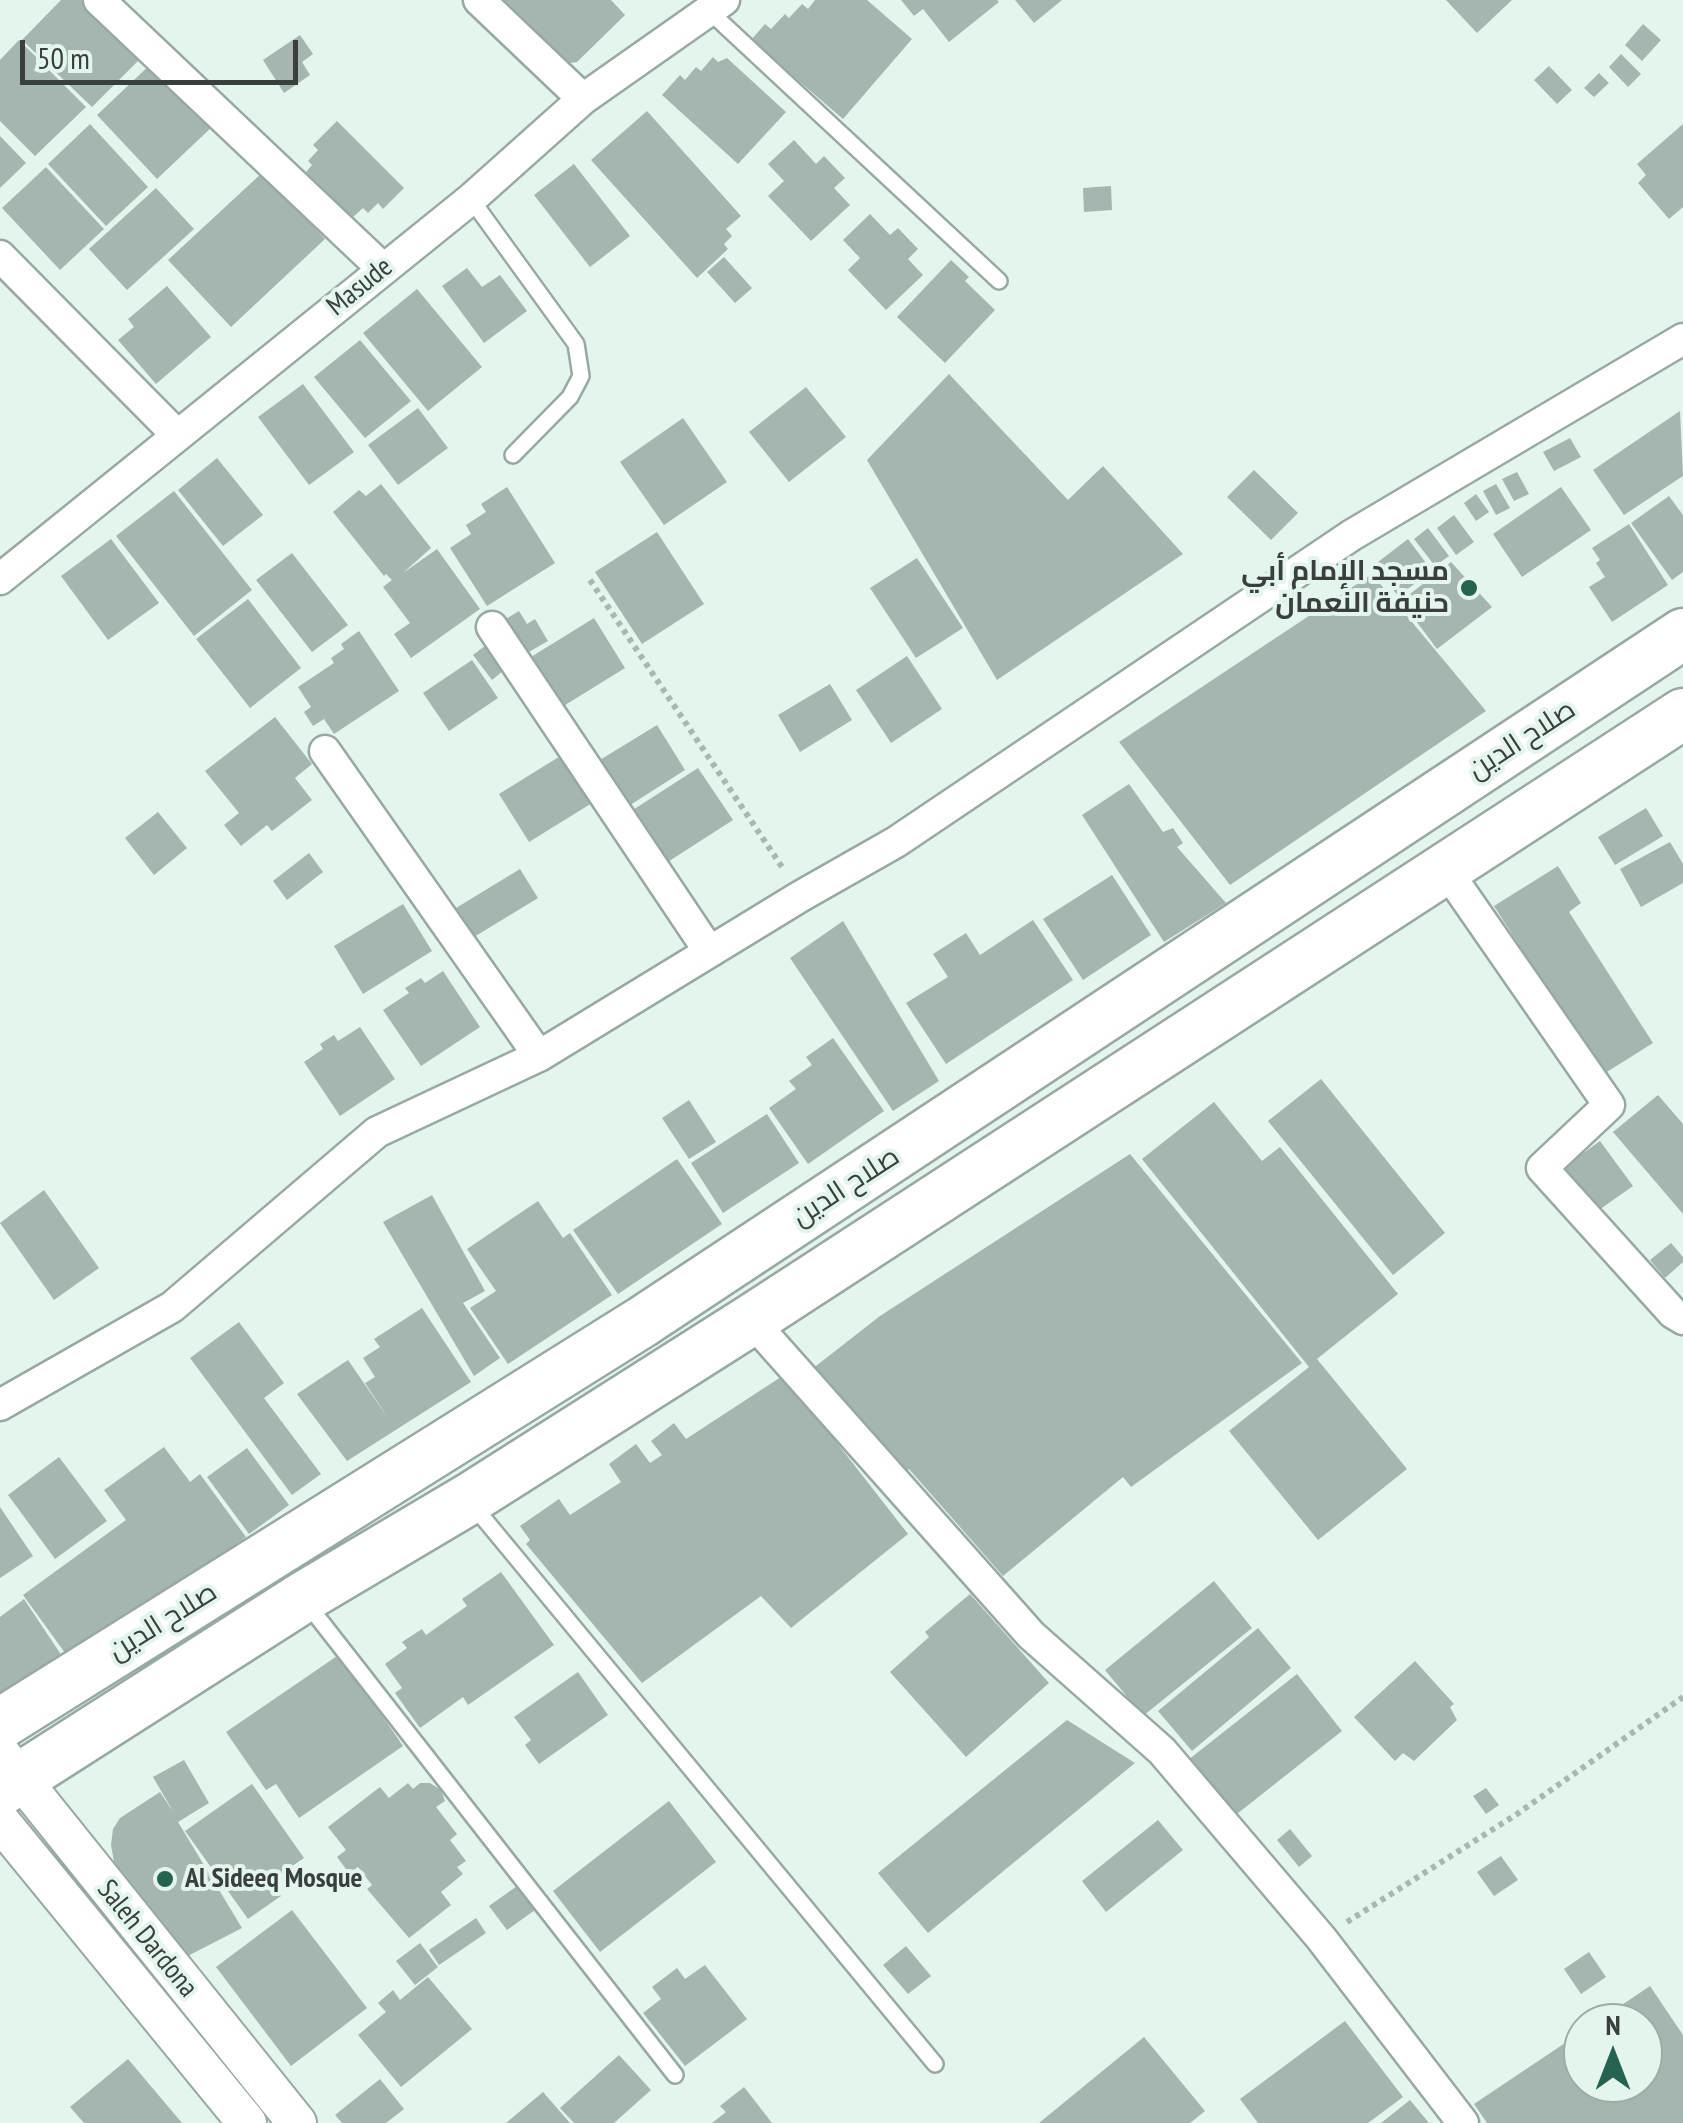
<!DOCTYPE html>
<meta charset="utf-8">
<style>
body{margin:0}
#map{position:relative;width:1683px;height:2123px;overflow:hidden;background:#e3f5ed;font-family:"PT Sans Narrow",sans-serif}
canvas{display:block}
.north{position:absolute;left:1563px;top:2003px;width:100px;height:100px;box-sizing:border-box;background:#e3f5ed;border:2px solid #9faca6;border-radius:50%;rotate:0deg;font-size:28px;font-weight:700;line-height:40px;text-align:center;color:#383f3c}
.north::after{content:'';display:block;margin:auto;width:35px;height:45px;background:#25624f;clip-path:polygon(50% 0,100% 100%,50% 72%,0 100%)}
.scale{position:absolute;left:20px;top:40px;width:278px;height:45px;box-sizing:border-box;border:5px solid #383f3c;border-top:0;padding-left:12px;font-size:30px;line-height:35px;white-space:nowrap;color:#383f3c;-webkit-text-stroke:8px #e3f5ed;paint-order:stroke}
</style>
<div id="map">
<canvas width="1683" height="2123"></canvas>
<div class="north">N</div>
<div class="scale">50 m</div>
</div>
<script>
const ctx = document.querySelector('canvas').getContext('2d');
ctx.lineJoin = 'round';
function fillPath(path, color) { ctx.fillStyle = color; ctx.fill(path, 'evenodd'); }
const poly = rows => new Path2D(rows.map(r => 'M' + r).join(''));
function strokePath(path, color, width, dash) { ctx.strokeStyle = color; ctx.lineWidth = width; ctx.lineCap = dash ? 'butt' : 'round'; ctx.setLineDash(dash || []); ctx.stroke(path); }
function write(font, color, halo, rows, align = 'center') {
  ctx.font = font + ' "PT Sans Narrow",Cairo,sans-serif'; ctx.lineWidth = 8; ctx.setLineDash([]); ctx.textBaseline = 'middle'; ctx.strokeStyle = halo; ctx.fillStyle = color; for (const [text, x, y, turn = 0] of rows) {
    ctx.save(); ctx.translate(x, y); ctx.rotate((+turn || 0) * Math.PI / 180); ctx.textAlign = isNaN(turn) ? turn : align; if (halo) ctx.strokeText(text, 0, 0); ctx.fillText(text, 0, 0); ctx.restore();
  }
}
const building = poly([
 [61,0,81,0,141,58,92,107,22,40],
 [496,0,611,0,625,15,577,62,556,65],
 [815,0,867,0,912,39,843,119,751,40,765,24,771,29,785,14,789,18,802,4,808,9],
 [901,0,997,0,999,2,949,42,923,9,914,16],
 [1015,0,1062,0,1034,23],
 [1446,0,1512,0,1477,33],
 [1643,24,1661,40,1642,61,1625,45],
 [300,35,313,54,302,62,310,75,284,93,263,60],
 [19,40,86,107,35,156,0,121,0,60],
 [1621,54,1641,74,1628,87,1609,67],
 [713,57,718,62,727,58,786,112,738,164,662,95,680,75,685,80,696,67,701,71],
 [154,61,214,125,157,179,97,115],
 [1549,66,1572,90,1557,104,1534,80],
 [1599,73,1609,83,1594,97,1584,88],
 [647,111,741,216,726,229,732,236,724,244,728,249,697,278,591,160],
 [337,121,404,188,383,209,378,203,368,213,363,208,352,218,306,172,312,165,308,161,318,150,313,145],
 [90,124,148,187,106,226,48,164],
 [1683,124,1683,207,1669,219,1638,183,1646,175,1637,164],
 [0,136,26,163,0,188],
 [794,140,816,164,824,156,845,178,834,188,850,205,811,241,768,196,784,181,768,164],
 [574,164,630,236,590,267,534,195],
 [46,167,104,229,60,270,2,208],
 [263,172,325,239,231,327,168,260],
 [1111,186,1112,210,1084,212,1083,188],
 [156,188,194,229,127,290,89,249],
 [870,214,890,235,898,228,918,249,908,259,923,275,886,310,848,270,860,258,843,240],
 [724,257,752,288,735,303,707,272],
 [951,260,969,277,965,281,995,310,945,363,897,317],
 [467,268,482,287,500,275,527,311,484,343,442,286],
 [167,286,211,337,156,384,118,340,134,327,128,319],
 [417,289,482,367,428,411,363,333],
 [360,340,411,401,365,438,314,377],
 [949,374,1068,500,1103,466,1183,554,997,680,867,460],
 [303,384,354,452,309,485,258,417],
 [806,387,846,437,789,482,749,432],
 [418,408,448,448,398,485,368,445],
 [1680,411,1683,476,1624,515,1593,470],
 [683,418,727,482,664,525,620,462],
 [1570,438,1581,457,1554,471,1543,452],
 [217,458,263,515,223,546,178,490],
 [1254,470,1298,513,1271,540,1227,497],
 [1517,472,1529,494,1514,501,1502,479],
 [381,484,431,548,403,573,437,549,480,609,411,658,394,634,410,623,383,587,392,580,386,574,384,576,333,512,359,490,366,496],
 [1496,484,1510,508,1496,515,1483,491],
 [507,487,555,563,487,606,450,548,471,534,466,525,486,512,481,504],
 [1561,487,1591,530,1522,577,1493,534],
 [174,491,252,590,194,636,116,536],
 [1476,494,1489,512,1476,521,1464,503],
 [1669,496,1683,515,1683,572,1672,580,1631,523],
 [1454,515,1474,542,1456,555,1437,528],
 [1629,524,1668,585,1612,622,1589,587,1605,577,1596,563,1600,560,1592,548],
 [1428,528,1449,556,1435,566,1414,539],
 [657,532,704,604,642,644,595,572],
 [111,539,159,603,108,640,61,576],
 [1408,539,1432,571,1398,596,1374,565],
 [292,553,348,625,312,652,256,580],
 [917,558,963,628,916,658,870,588],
 [1451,562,1492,607,1437,649,1401,601],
 [1372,574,1486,711,1230,885,1119,742],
 [248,599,301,668,250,708,196,639],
 [519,611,527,624,535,619,548,641,520,657,499,623],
 [594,618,625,668,562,707,531,657],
 [359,631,399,691,334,734,324,719,313,726,304,712,311,707,298,687,334,663,331,658,344,649,341,644],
 [490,642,509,666,492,680,473,655],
 [907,656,942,709,891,743,856,690],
 [472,660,498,698,449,731,423,693],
 [830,684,852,720,800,752,778,715],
 [275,717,312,764,295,778,312,800,272,831,267,825,241,846,224,825,239,813,205,771],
 [657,725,685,770,624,809,595,763],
 [562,755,592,803,529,842,499,794],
 [698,768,733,820,660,867,625,815],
 [1129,784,1163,832,1173,828,1183,843,1177,847,1226,903,1164,942,1082,815],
 [1646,808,1663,836,1615,865,1598,837],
 [158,812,187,848,154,875,125,838],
 [1670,842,1683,864,1683,883,1641,907,1620,869],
 [309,853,323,872,287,900,273,881],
 [1558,866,1581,903,1569,912,1653,1043,1602,1075,1494,906],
 [520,869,538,898,474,937,456,908],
 [1112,875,1151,935,1083,980,1043,919],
 [403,904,432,951,363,994,334,946],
 [1033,920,1073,980,946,1064,906,1003,948,977,933,954,966,933,980,955],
 [843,921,939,1081,893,1111,790,958],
 [443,971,480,1027,421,1066,383,1010,409,993,405,988,421,978,425,983],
 [360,1027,395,1079,340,1116,304,1062,323,1049,320,1044,334,1035,338,1041],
 [833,1038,884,1111,808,1164,769,1108,796,1089,789,1081,812,1065,806,1057],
 [1321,1079,1445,1233,1393,1275,1268,1121],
 [1658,1095,1683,1124,1683,1214,1613,1132],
 [689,1100,716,1142,689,1159,662,1118],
 [1214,1102,1262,1161,1280,1147,1398,1294,1317,1359,1407,1469,1318,1540,1229,1431,1309,1367,1142,1159],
 [767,1114,799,1163,723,1213,691,1163],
 [1600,1141,1633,1186,1589,1217,1556,1173],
 [1130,1154,1302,1363,1131,1487,1123,1477,1003,1576,909,1469,897,1478,807,1373,880,1316],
 [677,1159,722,1224,618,1294,573,1230],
 [44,1190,99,1268,54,1300,0,1223],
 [432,1195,485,1291,463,1303,500,1358,474,1376,383,1222],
 [538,1201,563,1238,570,1233,612,1295,508,1364,470,1308,496,1291,467,1249],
 [1671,1243,1683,1257,1683,1262,1665,1278,1650,1260],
 [422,1308,471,1382,347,1461,297,1394,348,1360,390,1421,365,1383,375,1377,363,1358,380,1347,374,1339],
 [239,1322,284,1383,264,1398,321,1474,292,1495,190,1358],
 [784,1375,908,1534,791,1628,761,1596,642,1683,526,1544,530,1540,520,1526,559,1499,570,1515,621,1482,609,1464,636,1444,650,1463,662,1455,651,1441,674,1423,686,1439],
 [164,1447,190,1482,200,1474,246,1537,149,1609,144,1602,68,1657,23,1595,126,1520,104,1490],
 [247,1448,289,1505,249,1534,207,1477],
 [59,1457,107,1521,55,1559,8,1495],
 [0,1507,33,1556,0,1578],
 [501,1572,554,1645,468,1705,463,1697,420,1728,395,1693,402,1688,385,1664,407,1648,402,1642,422,1629,426,1635,467,1606,462,1599],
 [1214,1581,1252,1628,1143,1716,1105,1670],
 [970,1594,1049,1683,966,1757,890,1672,929,1637,925,1632],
 [24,1599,66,1662,0,1695,0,1617],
 [1258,1628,1291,1668,1192,1751,1158,1711],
 [340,1654,403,1746,299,1818,276,1784,266,1790,226,1732],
 [1415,1661,1454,1704,1450,1707,1457,1720,1414,1761,1403,1753,1395,1761,1354,1717],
 [578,1672,608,1715,539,1764,525,1745,531,1740,514,1717],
 [1297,1674,1342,1731,1228,1821,1183,1764],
 [1067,1720,1135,1763,928,1933,878,1873],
 [184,1760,209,1803,178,1822,242,1928,180,1960,116,1873,111,1845,113,1829,120,1818,160,1792,174,1813,153,1777],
 [408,1783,413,1789,420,1783,430,1783,441,1790,445,1801,436,1807,457,1834,450,1840,466,1861,457,1867,463,1874,441,1892,451,1905,409,1938,367,1889,372,1885,358,1867,349,1873,337,1857,346,1850,328,1827,380,1787,389,1798],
 [252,1784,304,1858,270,1881,281,1896,248,1919,185,1831],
 [1486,1788,1499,1805,1486,1814,1473,1796],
 [669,1801,716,1862,600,1952,553,1891],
 [1158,1820,1183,1850,1106,1912,1082,1881],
 [1290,1829,1312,1856,1299,1867,1277,1840],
 [1501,1856,1518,1880,1494,1896,1477,1872],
 [517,1886,535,1910,507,1930,489,1906],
 [292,1910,367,2008,291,2066,216,1967],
 [476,1918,486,1933,439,1965,429,1950],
 [420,1943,438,1967,415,1985,396,1961],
 [906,1946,931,1976,908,1994,883,1965],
 [1589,1952,1606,1977,1581,1994,1564,1969],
 [705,1965,747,2019,685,2066,643,2013,661,1999,652,1987,677,1968,685,1979],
 [428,1977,472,2029,401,2087,358,2035,386,2012,378,2003,393,1990,400,2000],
 [1650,1986,1683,2035,1683,2123,1487,2123,1474,2104,1583,2031,1583,2083,1643,2083,1643,2023,1595,2023],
 [1345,2021,1403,2097,1368,2123,1258,2123,1240,2099],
 [1144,2037,1205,2111,1190,2123,1039,2123],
 [619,2055,651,2090,614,2123,574,2123,560,2108],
 [128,2059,182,2123,84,2123,70,2107],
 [380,2079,404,2109,386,2123,342,2123,335,2115],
 [744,2087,772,2123,712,2123,726,2112,720,2106],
 [543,2092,570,2123,506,2123],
 [1410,2100,1429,2123,1381,2123]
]);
const path = poly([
 [590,580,784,870],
 [1347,1922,1517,1814,1683,1697]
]);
const service = poly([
 [708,10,999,281],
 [471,199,576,344,581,376,570,397,513,455],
 [471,1503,935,2064],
 [305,1601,675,2075]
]);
const minor = poly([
 [99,0,382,268],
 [479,0,583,99],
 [0,256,177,435],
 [0,579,471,199,583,99,724,0],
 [492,627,709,951],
 [325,751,539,1056],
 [1444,867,1609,1105,1542,1168,1673,1313,1683,1319],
 [751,1320,1031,1635,1162,1751,1321,1938,1463,2123],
 [0,1405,172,1307,377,1132,539,1056,801,896,896,842,1352,535,1683,339]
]);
const tertiary = poly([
 [0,1753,297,2123],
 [0,1821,247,2123]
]);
const trunk = poly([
 [0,1724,642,1322,1683,634],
 [0,1791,302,1598,469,1499,751,1320,1683,714]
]);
const markers = [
 [1469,588,10,"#25624f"],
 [165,1879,10,"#25624f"]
];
const streetNames = [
 ["Masude",360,287,-39],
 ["صلاح الدين",1522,740,-33],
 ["صلاح الدين",846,1187,-33],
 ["صلاح الدين",163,1622,-32],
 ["Saleh Dardona",147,1939,51]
];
const poiNames = [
 ["مسجد الإمام أبي",1449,572],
 ["حنيفة النعمان",1449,604],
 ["Al Sideeq Mosque",185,1879,"left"]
];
fillPath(building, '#a4b6af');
strokePath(service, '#98a9a2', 20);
strokePath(minor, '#98a9a2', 35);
strokePath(tertiary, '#98a9a2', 42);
strokePath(trunk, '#98a9a2', 55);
strokePath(path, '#a8b7b0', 6, [5, 5]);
strokePath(service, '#fff', 15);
strokePath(minor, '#fff', 30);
strokePath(tertiary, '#fff', 38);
strokePath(trunk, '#fff', 50);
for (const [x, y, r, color] of markers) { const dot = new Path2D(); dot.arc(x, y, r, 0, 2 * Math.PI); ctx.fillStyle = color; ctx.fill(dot); strokePath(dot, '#e3f5ed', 4); }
write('28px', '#383f3c', '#e3f5ed', streetNames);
write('bold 28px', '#383f3c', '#e3f5ed', poiNames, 'right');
</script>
